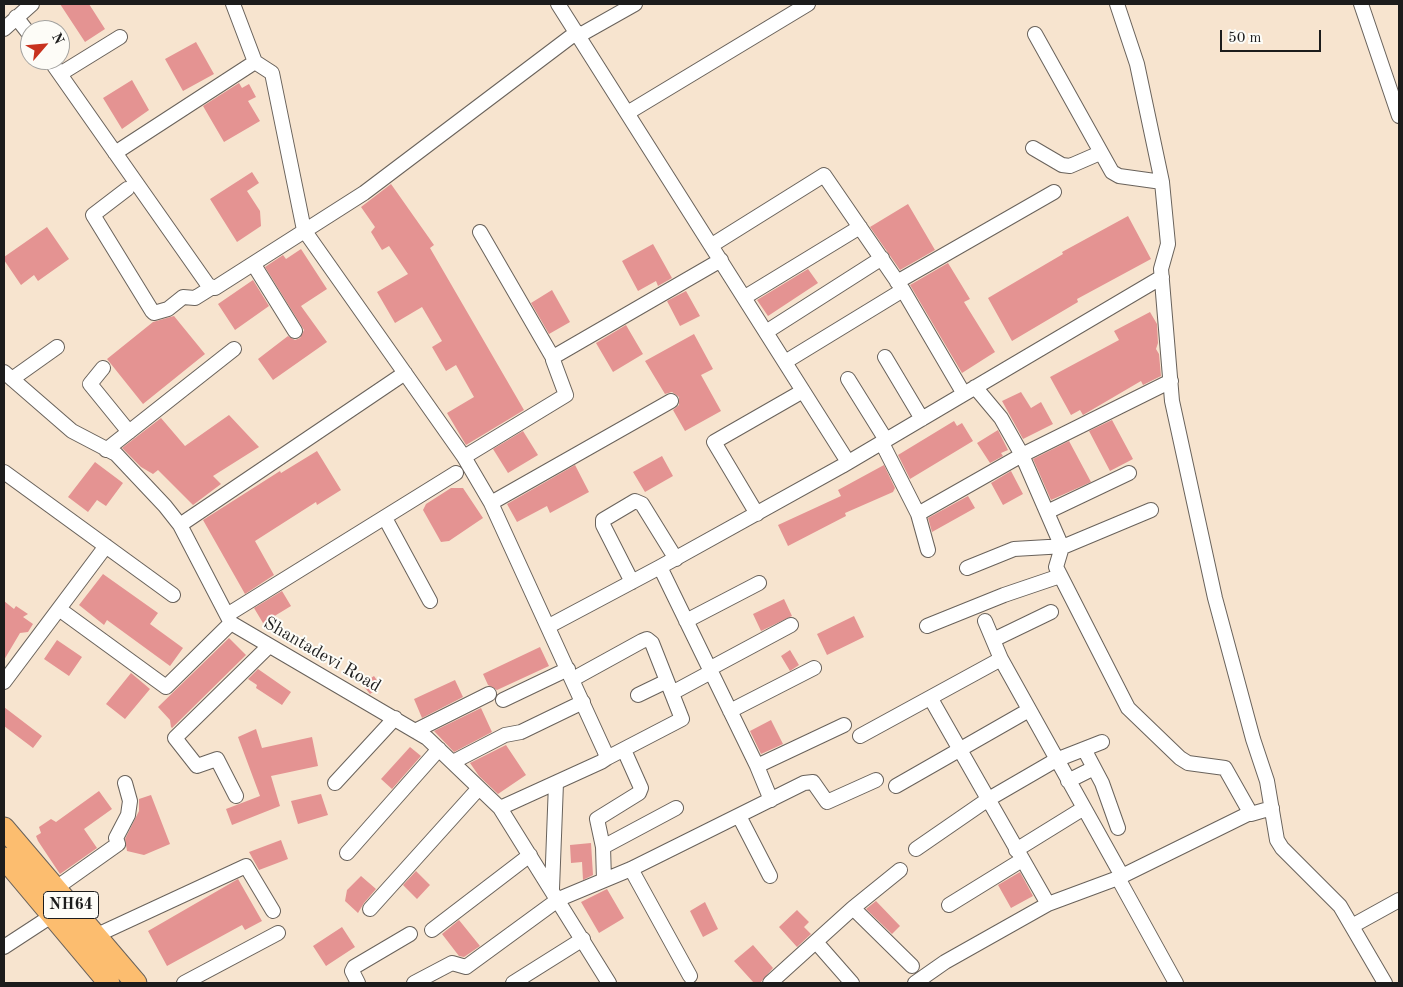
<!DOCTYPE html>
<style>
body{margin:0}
#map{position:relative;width:1403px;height:987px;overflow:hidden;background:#f7e4cf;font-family:"Old Standard TT",serif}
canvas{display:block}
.frame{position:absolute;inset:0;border:5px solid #1c1c1c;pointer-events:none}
.north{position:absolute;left:20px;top:20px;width:50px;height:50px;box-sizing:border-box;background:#fdfcf7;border:1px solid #a3a29f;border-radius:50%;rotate:63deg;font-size:14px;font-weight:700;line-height:20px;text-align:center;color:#1c1c1c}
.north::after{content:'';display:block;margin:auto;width:18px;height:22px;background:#c8321e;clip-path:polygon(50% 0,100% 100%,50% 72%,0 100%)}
.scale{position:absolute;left:1220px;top:30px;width:101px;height:22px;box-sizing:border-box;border:2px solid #1c1c1c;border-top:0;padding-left:6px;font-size:15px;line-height:18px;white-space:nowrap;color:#1c1c1c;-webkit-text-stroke:4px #fdfcf7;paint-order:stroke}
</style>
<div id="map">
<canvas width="1403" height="987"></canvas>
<div class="frame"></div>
<div class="north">N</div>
<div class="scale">50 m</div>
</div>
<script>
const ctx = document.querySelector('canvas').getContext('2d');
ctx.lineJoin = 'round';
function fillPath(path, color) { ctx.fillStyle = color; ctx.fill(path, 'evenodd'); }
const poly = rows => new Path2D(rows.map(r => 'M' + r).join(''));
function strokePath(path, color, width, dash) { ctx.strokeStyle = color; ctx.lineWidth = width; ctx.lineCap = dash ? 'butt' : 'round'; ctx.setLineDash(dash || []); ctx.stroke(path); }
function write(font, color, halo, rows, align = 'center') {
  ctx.font = font + ' "Old Standard TT",serif'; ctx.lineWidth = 4; ctx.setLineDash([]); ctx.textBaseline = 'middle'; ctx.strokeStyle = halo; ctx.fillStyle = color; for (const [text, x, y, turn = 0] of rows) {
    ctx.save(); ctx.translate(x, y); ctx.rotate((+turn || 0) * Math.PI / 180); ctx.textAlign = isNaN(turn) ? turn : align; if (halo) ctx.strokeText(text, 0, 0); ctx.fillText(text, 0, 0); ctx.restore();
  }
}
const building = poly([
 [60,4,89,4,105,29,85,42],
 [196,42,214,74,183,91,165,59],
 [132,80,149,110,122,129,103,98],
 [239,83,242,88,249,84,256,97,248,101,260,121,224,142,203,106],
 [252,172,259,183,247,191,260,211,261,226,237,242,210,199],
 [391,184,434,245,430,248,524,410,466,445,447,413,474,397,456,365,446,371,432,347,442,341,422,307,395,323,377,292,408,274,389,246,382,250,371,232,375,227,361,207],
 [908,204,935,250,900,270,870,227],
 [1128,216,1151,259,1077,299,1078,302,1012,341,988,298,1063,254,1062,252],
 [47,227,69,259,38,281,34,275,21,285,4,260,4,257],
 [653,244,672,278,658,286,656,281,638,291,622,261],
 [301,249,327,289,301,306,327,342,273,380,258,359,288,336,295,340,300,338,304,330,265,267,283,255,286,259],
 [948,263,970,299,964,302,995,352,962,373,910,285],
 [808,269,818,283,768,316,757,300],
 [253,280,269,306,235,330,218,304],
 [552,290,570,322,549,334,531,303],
 [686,291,700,316,680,326,667,301],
 [1150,312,1157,324,1158,343,1156,349,1159,354,1161,376,1143,385,1141,381,1083,415,1080,410,1071,415,1050,377,1119,340,1114,331],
 [174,316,205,354,143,404,107,359,153,322],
 [626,325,643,354,613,372,596,343],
 [694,334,713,369,701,375,721,411,685,431,673,410,679,405,679,397,672,392,665,394,645,361],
 [1021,392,1031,408,1041,402,1053,424,1023,439,1002,401],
 [229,415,259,447,213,476,221,484,193,505,158,470,153,474,141,467,122,448,161,418,185,446],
 [1112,420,1133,459,1110,471,1089,431],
 [954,421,957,426,962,423,973,441,910,479,898,455],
 [998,430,1008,450,1001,453,1003,456,990,463,977,443],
 [523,431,538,455,508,473,493,449],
 [1069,441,1091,482,1051,500,1033,459],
 [317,451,341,490,317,505,316,502,255,541,274,575,245,594,203,520,280,471,281,473],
 [662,456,673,476,645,492,633,472],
 [95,462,123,483,106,506,97,500,88,512,68,497],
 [575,465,589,492,550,513,547,506,517,522,507,504],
 [884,465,895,488,893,492,845,513,846,516,788,546,778,525,841,496,838,490],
 [1011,471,1023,494,1003,505,991,483],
 [451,488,463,488,483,518,449,541,441,542,423,510,426,504],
 [968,496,975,508,932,532,928,518],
 [103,574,158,613,150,624,183,648,170,666,107,620,104,625,79,605],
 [282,591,291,606,263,623,254,608],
 [784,599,792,616,761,631,753,614],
 [4,601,14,609,16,606,28,614,23,617,33,624,28,632,20,633,4,660],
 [854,616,864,637,827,655,817,634],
 [229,638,246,655,172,728,171,727,170,720,158,707],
 [57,640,82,657,69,676,44,659],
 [540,647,549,666,497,690,488,685,483,674],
 [790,650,799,665,790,671,781,656],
 [258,669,291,692,282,705,256,688,257,685,248,679],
 [131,673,150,689,125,719,106,704],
 [374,676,381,686,370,694,362,684],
 [455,680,463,697,422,718,414,699],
 [4,707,42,736,33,748,4,726],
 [481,708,492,732,454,752,434,731],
 [771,720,783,744,761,754,750,731],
 [256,729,262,748,312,737,318,766,271,776,280,806,232,825,226,809,260,796,238,737],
 [506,745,526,775,498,794,479,776,470,763],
 [410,747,421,756,392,789,381,779],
 [99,791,112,809,84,829,97,848,60,874,38,841,36,836,41,833,39,827,51,819,56,822],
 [321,794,328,815,298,824,291,801],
 [151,795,170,844,144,855,127,851,125,839,139,811,139,799],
 [281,840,288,859,259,870,249,852],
 [591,843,593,875,583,880,582,862,571,863,570,845],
 [416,871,430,885,417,899,403,885],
 [1020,872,1033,896,1011,908,998,885],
 [361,876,376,889,364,903,358,913,345,901,347,890],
 [238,879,262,921,245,930,242,925,167,966,148,931],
 [607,889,624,918,599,933,581,902],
 [876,901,900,926,892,934,866,909],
 [705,902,718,929,703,937,690,911],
 [797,910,809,922,804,927,811,934,797,947,779,927],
 [459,920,480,946,464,957,459,956,442,934],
 [342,927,355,947,326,966,313,946],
 [753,945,773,968,760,983,754,983,734,961]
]);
const minor = poly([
 [233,4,255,62,272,73,304,230,464,457,491,503,605,752,607,758,601,762,500,808],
 [558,4,848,462],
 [1117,4,1137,64,1162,182,1168,244,1161,269,1172,401,1215,598,1253,739,1267,781,1277,840,1282,848,1340,906,1385,983],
 [1361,4,1399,116],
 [16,17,30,35],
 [4,29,32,4],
 [1035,34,1112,172,1119,176,1162,182],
 [580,35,635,4],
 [50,60,208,285,215,288,364,193,577,32],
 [60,74,120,37],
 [629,112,808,4],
 [1033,148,1062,165,1070,166,1100,153],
 [115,153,255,62],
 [127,189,93,215,152,311,154,313,168,309,183,297,195,298,211,288],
 [480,232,553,358],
 [712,245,824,175,903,290,964,394],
 [254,265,295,331],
 [897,282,1054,192],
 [745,297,860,227],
 [766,332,882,258],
 [885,357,922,419],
 [785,362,903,290],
 [103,368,90,384,129,432],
 [4,372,72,431,116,454,165,506,180,525,231,623,427,738,500,808,609,983],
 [12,379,57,347],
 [848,379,886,440],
 [975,387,1001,418,1022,455,1062,547,1056,567,1128,708,1180,758,1188,763,1225,768,1251,814,1272,808],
 [882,443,918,514,928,550],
 [106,450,234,349],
 [464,457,566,395,553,360,555,356,721,260],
 [4,472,173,595],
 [491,503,671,401],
 [1047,512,1129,473],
 [757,514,714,442,803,391],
 [918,514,1022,455,1171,381],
 [385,518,430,601],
 [180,525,405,373],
 [660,567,757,766,771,800],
 [967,568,1014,549,1065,546,1151,510],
 [632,582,603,525,603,520,635,501,642,504,676,559],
 [59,609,166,687,231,623],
 [227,615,456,473],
 [686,621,759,583],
 [985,621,1001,659,1122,876],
 [549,626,660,567,842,466,1162,277],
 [927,626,1004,595,1060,576],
 [993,640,1051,612],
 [709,669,791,625],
 [573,679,642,641,647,639,652,643,682,719,607,758],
 [4,682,106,546],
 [672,693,711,672],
 [638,695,667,681],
 [931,699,1048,904],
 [503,700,568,669],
 [730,711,814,668],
 [415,731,489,694],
 [860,736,1001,659],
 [1084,749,1102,783,1118,828],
 [453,762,505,735,521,732,583,702],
 [757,766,844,725],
 [1068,781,1094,768],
 [335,783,395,718],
 [896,786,1029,710],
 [236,796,217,759,197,766,175,738,269,646],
 [739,816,770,876],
 [603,847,676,808],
 [916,849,987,800,1056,760,1102,742],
 [1016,850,1084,808],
 [347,853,439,749],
 [631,869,690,976],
 [1118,878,1176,983],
 [604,880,603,847,597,819,639,793,641,788,624,750],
 [56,888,118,844,116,838,128,815,130,801,125,783],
 [552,889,556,783],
 [949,905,1022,860],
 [853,908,912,966],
 [370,909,479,788],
 [1352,926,1399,900],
 [432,930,530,855],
 [97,935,246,866,273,911],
 [816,942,852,983],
 [4,947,53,915],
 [184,983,278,933],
 [358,983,352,971,354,967,410,934],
 [414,983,452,963,466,967,559,899,631,869,804,783,813,782,827,802,876,780],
 [513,983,583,939],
 [770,983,853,908,900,870],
 [915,983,945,962,1048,904,1118,878,1250,813]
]);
const highway = poly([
 [4,828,136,983],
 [4,858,109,983]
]);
const shields = [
 [71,905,55]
];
const shieldNames = [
 ["NH64",71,905]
];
const streetNames = [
 ["Shantadevi Road",322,655,30]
];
fillPath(building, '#e49392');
strokePath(minor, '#69625b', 16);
strokePath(highway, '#69625b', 23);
strokePath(minor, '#fff', 14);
strokePath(highway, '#fcbd6f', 21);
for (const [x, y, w] of shields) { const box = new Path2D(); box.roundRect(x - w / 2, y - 13.5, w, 27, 4); ctx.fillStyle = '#fdfcf7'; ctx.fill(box); strokePath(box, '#1c1c1c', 1); }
write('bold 16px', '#1c1c1c', null, shieldNames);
write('18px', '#1c1c1c', '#fdfcf7', streetNames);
</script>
